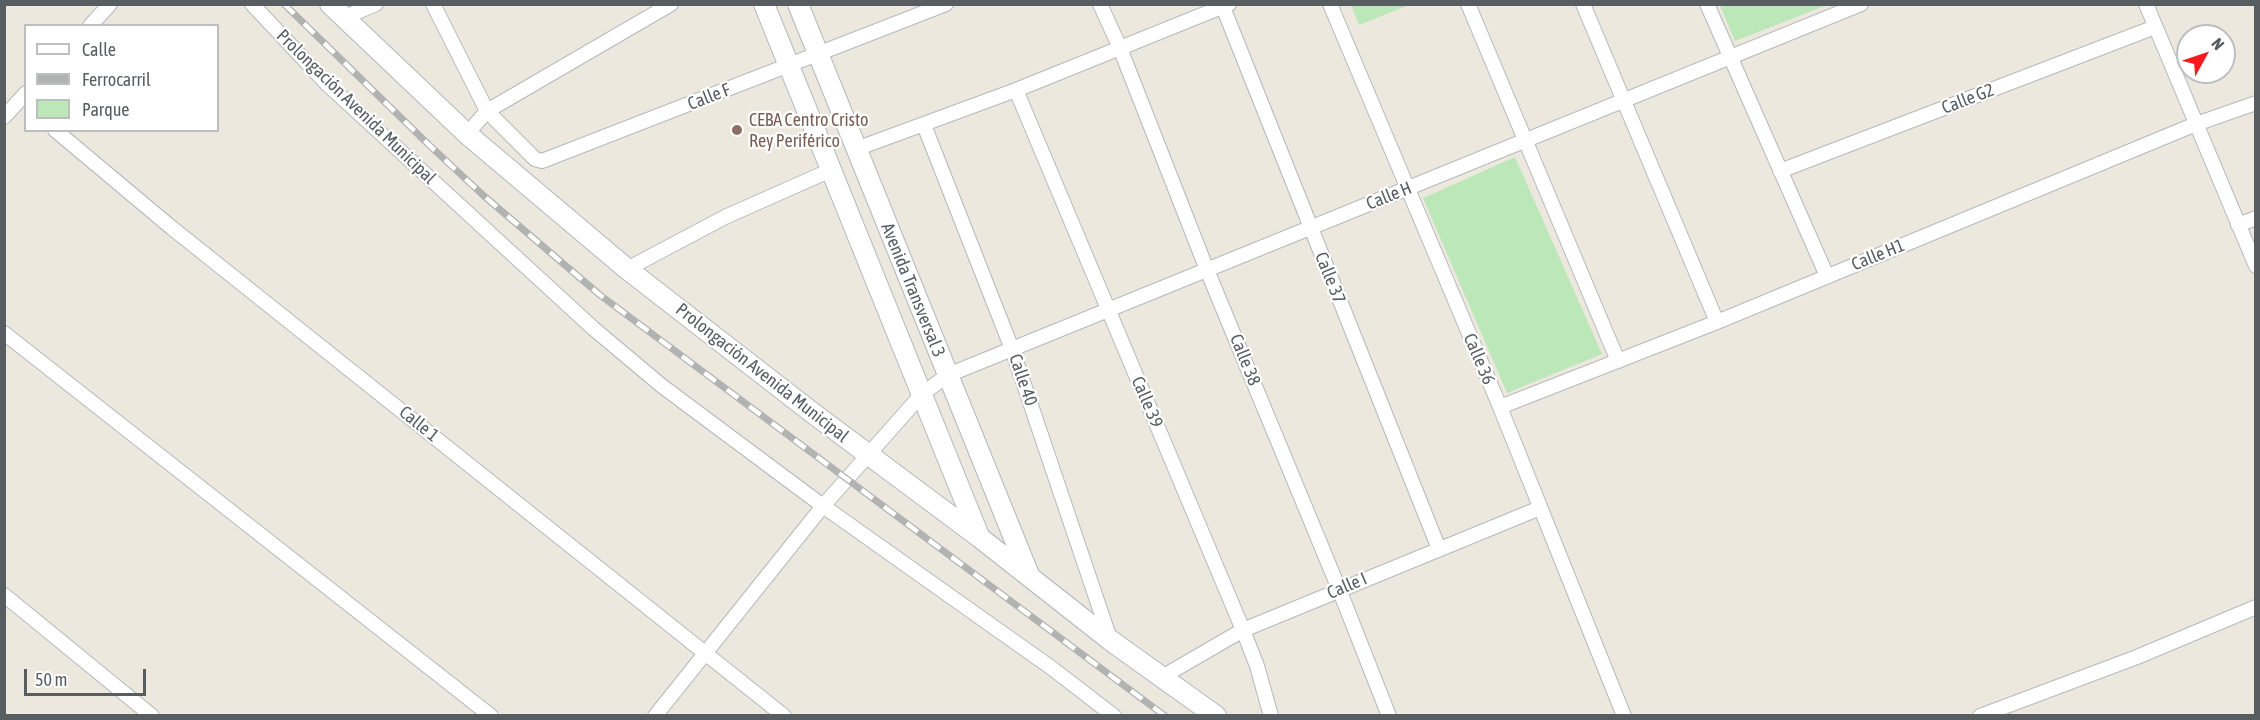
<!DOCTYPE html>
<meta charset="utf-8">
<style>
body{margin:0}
#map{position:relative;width:2260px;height:720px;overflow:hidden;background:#ece8de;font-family:"Asap Condensed",sans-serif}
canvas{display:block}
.frame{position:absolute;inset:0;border:6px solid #575d61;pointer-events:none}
.legend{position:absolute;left:24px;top:24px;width:195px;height:108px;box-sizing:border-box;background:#fff;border:2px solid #bcbec0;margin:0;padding:8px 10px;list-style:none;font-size:18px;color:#575d61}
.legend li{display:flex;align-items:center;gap:12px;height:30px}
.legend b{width:30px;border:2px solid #bcbec0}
.north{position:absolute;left:2176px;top:24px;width:60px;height:60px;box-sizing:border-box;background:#fff;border:2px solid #bcbec0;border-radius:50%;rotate:50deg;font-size:16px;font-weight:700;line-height:24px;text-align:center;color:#575d61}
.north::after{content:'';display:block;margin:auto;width:21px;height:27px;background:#f7191e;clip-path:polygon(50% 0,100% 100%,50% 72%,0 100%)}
.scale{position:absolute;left:24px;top:669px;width:122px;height:27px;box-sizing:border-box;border:3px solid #575d61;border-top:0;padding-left:8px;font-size:18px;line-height:21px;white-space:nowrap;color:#575d61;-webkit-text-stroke:4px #fff;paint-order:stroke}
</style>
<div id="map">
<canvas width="2260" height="720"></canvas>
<div class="frame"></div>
<ul class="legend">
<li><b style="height:8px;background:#fff"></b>Calle</li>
<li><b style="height:8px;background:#b1b2b2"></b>Ferrocarril</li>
<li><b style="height:16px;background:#bce7b8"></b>Parque</li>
</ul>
<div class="north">N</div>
<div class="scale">50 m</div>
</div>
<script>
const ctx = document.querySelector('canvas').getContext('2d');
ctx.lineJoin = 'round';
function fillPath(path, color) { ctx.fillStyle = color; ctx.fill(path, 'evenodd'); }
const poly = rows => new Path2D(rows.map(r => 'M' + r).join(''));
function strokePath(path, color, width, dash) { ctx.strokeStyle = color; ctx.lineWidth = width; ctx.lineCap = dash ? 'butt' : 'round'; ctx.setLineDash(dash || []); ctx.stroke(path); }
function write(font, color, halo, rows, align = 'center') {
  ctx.font = font + ' "Asap Condensed",sans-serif'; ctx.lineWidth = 4.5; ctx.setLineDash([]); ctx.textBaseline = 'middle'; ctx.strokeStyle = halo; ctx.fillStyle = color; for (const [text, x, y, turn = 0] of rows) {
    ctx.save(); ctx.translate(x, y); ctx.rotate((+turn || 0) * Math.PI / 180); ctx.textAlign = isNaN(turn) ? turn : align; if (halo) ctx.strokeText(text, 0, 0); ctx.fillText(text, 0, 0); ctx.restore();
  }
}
const green = poly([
 [1351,5,1409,5,1359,25],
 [1720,5,1827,5,1735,41],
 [1515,157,1602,354,1507,393,1423,198]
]);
const street = poly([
 [252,4,326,83,594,329,662,386,823,506,1053,669,1114,716],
 [433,4,487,111,535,159,542,161,946,4],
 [1100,4,1120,48,1207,270,1339,589,1389,716],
 [1330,4,1500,407,1624,716],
 [1468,4,1618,361],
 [1583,4,1717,322],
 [1707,4,1827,276],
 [2146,4,2256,266],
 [1223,7,1439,549],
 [343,18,376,4],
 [90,26,110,4],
 [1016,90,1243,630,1257,666,1271,716],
 [4,117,26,93],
 [924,125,1012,349,1110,639],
 [55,130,172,228,784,716],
 [467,134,487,111,671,4],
 [856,149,1016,90,1229,4],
 [1780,171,2155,27],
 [2238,225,2256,218],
 [627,269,725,217,831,170],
 [4,333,491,716],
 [1500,407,1717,322,2196,124,2256,103],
 [4,595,152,716],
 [1162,677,1243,630,1540,508],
 [655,716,823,506,922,394,948,375,1861,4],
 [1980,716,2137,657,2256,607]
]);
const secondary = poly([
 [330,4,467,134,627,269,814,414,979,537,1110,640,1216,716],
 [764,4,979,536],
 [798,4,1029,575]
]);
const rail = poly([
 [284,4,428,144,484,196,600,295,1165,716]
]);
const markers = [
 [737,130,6,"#8d6e63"]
];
const streetNames = [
 ["Calle F",709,97,-21],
 ["Calle G2",1968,99,-21],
 ["Prolongación Avenida Municipal",356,107,44],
 ["Calle H",1389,196,-22],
 ["Calle H1",1878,255,-22],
 ["Calle 37",1330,278,68],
 ["Avenida Transversal 3",913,290,68],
 ["Calle 36",1479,359,67],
 ["Calle 38",1245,360,68],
 ["Prolongación Avenida Municipal",762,373,38],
 ["Calle 40",1023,380,71],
 ["Calle 39",1147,402,67],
 ["Calle 1",419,424,39],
 ["Calle I",1347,586,-23]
];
const educationNames = [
 ["CEBA Centro Cristo",749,120],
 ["Rey Periférico",749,141]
];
fillPath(green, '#bce7b8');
strokePath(street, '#b4b8bd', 16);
strokePath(secondary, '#b2b7bd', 22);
strokePath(street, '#fff', 14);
strokePath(secondary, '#fff', 20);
strokePath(rail, '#b1b2b2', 7);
strokePath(rail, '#fff', 4.5, [14]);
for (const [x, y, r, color] of markers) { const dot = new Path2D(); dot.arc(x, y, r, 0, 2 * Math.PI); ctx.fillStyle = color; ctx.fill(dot); strokePath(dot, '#fff', 2); }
write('18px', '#575d61', '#fff', streetNames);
write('18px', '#785e54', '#fff', educationNames, 'left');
</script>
